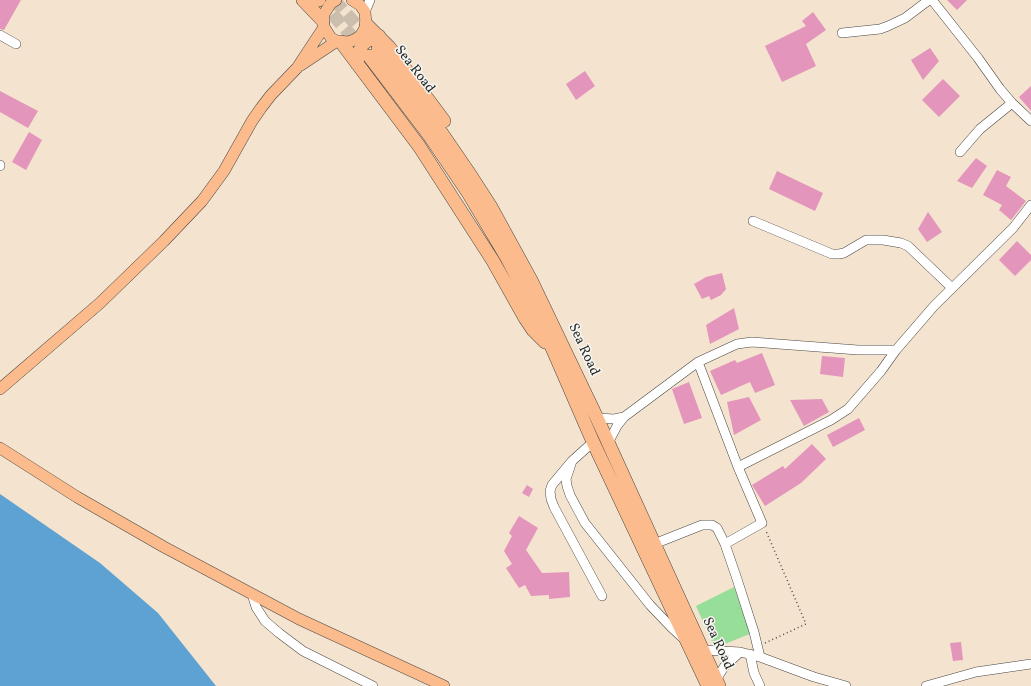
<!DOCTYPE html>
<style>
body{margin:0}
canvas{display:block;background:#f4e3ce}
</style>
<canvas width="1031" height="686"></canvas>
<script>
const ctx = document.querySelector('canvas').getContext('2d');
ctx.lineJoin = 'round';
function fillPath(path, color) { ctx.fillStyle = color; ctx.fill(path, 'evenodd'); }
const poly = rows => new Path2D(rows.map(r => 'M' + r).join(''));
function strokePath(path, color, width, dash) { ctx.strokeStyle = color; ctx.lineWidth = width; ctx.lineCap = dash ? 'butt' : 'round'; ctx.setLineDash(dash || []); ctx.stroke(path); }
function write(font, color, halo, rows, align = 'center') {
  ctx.font = font + ' Vollkorn,serif'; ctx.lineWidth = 3; ctx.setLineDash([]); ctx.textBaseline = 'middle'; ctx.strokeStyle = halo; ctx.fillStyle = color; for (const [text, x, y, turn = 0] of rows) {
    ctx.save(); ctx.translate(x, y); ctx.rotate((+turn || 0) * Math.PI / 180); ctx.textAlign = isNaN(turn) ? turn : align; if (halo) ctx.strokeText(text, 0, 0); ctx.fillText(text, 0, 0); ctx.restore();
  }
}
const green = poly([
 [734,587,752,633,715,648,696,606]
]);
const water = poly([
 [0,494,100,563,158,613,216,686,0,686]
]);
const building = poly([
 [0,0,21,0,4,30,0,29],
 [947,0,967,0,957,10],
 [813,12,826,30,806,44,816,66,782,82,765,46,806,26,802,21],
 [930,48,939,61,923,80,911,60],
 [585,71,595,86,576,100,566,84],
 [943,79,960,96,939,117,922,100],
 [1031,86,1031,111,1019,97],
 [0,91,38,111,28,128,0,112],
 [29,132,42,140,26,170,12,162],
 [976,158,987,166,972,188,957,181],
 [997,170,1011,177,1006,186,1026,201,1011,220,999,210,1002,205,983,195],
 [777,171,823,193,815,211,769,189],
 [928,212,942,232,927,242,918,229],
 [1017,241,1031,255,1031,260,1015,276,999,260],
 [722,273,726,289,721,295,711,300,709,296,702,299,694,284,706,277],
 [734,308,739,329,710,344,706,325],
 [762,353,775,385,755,393,750,382,721,395,710,371,735,360,737,363],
 [822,356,845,358,843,377,820,374],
 [689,382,702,418,684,424,672,389],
 [749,397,761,420,734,435,727,402],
 [822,399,829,412,804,426,790,400],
 [859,418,865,430,833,447,827,435],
 [812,444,826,459,801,483,765,506,752,485,783,466,785,469],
 [527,485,533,489,529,497,522,493],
 [519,516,538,528,526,550,542,573,569,572,570,597,549,599,549,595,531,596,525,585,519,588,506,568,512,564,504,551,512,536,509,533],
 [961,642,963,660,953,661,950,643]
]);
const highwayTunnel = poly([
 [320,0,362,48],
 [334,0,370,40]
]);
const path = poly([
 [765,643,806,624,766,531]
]);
const minor = poly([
 [932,0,978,58,1000,89,1012,103,1031,121],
 [365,12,370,0],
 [842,33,880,29,888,26,905,18,929,0],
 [0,35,16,44],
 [960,152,980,129,1012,103],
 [0,165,0,166],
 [753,221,832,254,839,254,844,253,866,240,883,240,901,243,908,246,952,288],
 [698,362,738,467,762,523,725,544],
 [597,418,614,419,624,417],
 [593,442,572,461,552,485,550,491,551,499,554,507,602,596],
 [608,443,617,426,624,417,698,362,737,344,752,342,858,350,896,350],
 [572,461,566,479,567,486,570,495,585,523,650,605,671,627,684,639],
 [738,467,831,420,848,409,881,371,896,350,934,306,1013,228,1031,205],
 [654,544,702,525,712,525,717,528,725,544,737,579,754,632,760,657],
 [252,594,256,607,265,621,279,633,303,651,373,686],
 [703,650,740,652,760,657,814,677,846,686],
 [750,654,754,673,760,686],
 [716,680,724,667,740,652],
 [926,686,976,672,1031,664]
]);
const major = poly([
 [336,0,331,3,324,14,323,21,324,27,331,38,337,41,348,42,354,40,360,36,364,30,366,24,365,12,360,5,352,0],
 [301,65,337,41],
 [0,389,100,303,164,241,202,201,224,171,252,121,261,108,271,95,297,68,324,27],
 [0,448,77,497,164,547,299,619,444,686]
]);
const highway = poly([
 [303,0,323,21],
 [305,2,311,2,319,0],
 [366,24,389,47,444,121],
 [341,42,419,146,493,261,525,318,533,330,545,342],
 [378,49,432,119,471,176,491,207,531,280,597,418,719,686],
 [369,56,429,135,467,191,507,258,530,302,553,350,593,442,708,686],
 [357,64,358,55,362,45,367,41,379,36]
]);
const streetNames = [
 ["Sea Road",414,70,52],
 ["Sea Road",583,350,65],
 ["Sea Road",717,644,65]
];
fillPath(green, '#97de98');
fillPath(water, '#5da2d2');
fillPath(building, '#e395bb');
strokePath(highwayTunnel, '#ccbead', 13, [13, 6]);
strokePath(minor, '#494743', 10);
strokePath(major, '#494743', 12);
strokePath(highway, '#494743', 14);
strokePath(path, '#494743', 1.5, [1, 3]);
strokePath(minor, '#fff', 9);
strokePath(major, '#fbbb8c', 11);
strokePath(highway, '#fbbb8c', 13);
write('14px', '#2b2b2b', '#f6f6f2', streetNames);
</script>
